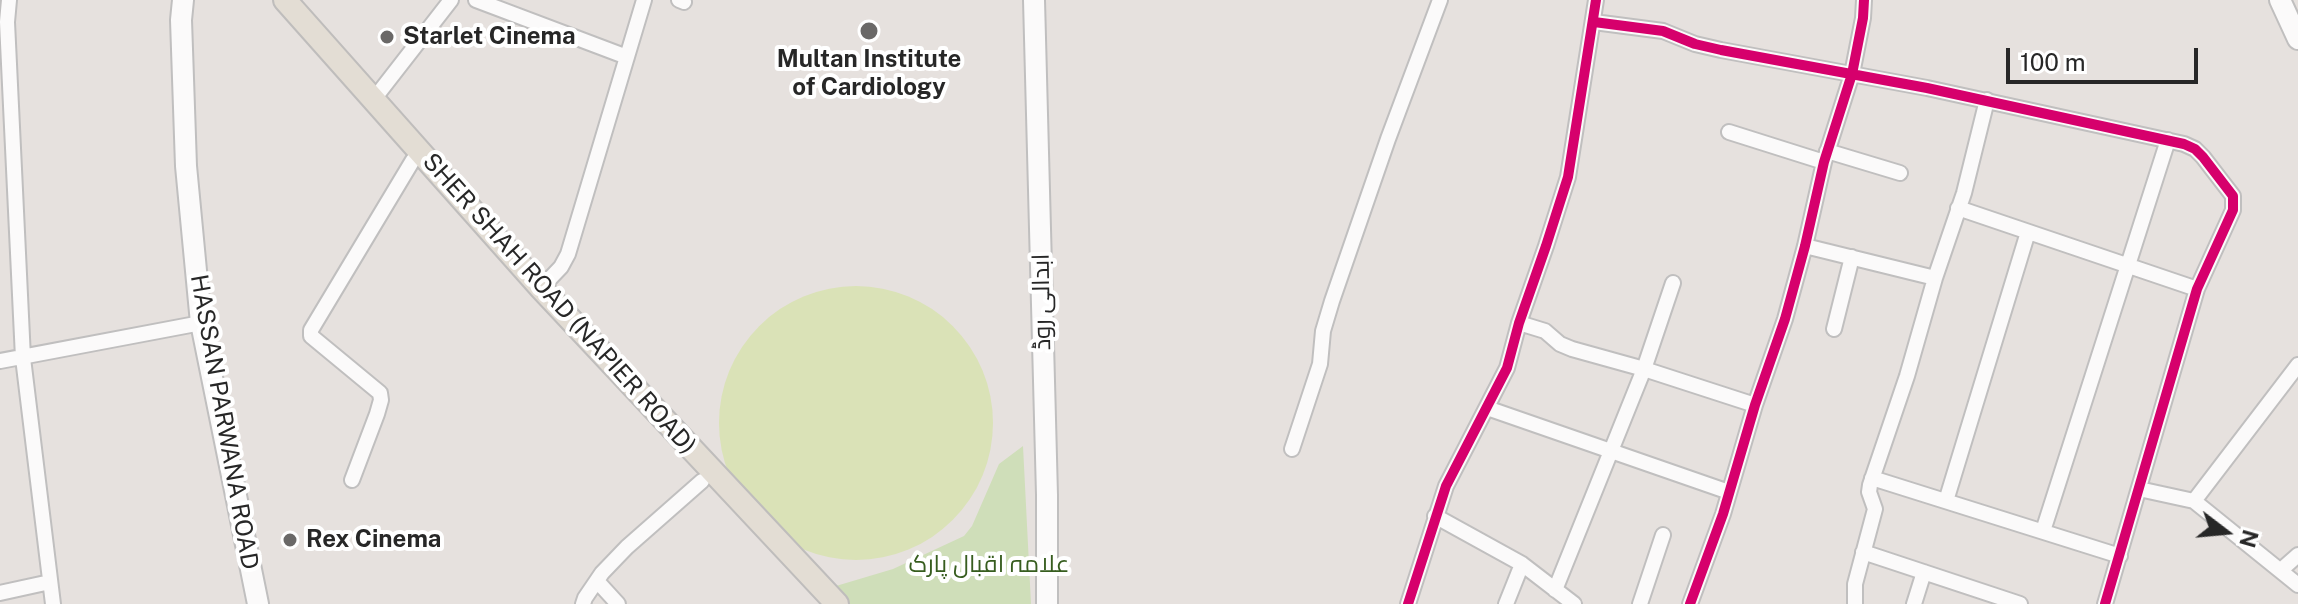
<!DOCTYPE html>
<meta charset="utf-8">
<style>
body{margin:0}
#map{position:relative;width:2298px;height:604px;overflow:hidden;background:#e6e1de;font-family:"Public Sans",sans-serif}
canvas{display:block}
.north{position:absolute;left:2186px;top:492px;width:80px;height:80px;-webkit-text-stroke:6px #fff;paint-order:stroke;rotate:106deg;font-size:22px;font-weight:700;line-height:32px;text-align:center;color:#272727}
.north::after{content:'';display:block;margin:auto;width:28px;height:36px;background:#272727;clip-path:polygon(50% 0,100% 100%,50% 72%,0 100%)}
.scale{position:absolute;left:2006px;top:48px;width:192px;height:36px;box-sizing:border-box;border:4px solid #272727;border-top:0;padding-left:10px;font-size:24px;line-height:28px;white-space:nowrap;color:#272727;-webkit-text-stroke:6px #fff;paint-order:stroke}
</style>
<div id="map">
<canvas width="2298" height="604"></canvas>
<div class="north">N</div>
<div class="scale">100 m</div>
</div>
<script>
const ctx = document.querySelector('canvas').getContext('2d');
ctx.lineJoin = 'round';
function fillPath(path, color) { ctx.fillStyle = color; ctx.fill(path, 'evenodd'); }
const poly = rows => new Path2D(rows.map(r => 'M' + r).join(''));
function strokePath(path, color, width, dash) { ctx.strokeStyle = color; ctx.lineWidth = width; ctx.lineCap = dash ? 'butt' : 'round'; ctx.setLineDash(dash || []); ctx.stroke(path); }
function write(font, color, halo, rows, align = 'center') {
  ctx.font = font + ' "Public Sans",Cairo,sans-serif'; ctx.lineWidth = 8; ctx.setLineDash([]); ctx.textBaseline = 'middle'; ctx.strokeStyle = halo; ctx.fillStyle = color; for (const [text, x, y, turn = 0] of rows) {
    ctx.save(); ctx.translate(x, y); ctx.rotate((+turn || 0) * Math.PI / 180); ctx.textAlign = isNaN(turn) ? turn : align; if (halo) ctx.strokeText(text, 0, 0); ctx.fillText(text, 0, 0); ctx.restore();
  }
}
const green = poly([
 [1023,446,1031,604,843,604,837,598,836,586,893,569,964,536,972,526,999,464]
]);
const pitch = poly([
 '719 423a137 137 0 1 1 274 0a137 137 0 1 1-274 0Z'
]);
const minor = poly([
 [9,0,7,22,23,358,53,604],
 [476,0,627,57],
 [679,0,684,2],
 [1594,22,1663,31,1695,44,1721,50,1927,88,2184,144,2195,149,2203,157,2233,196,2233,210,2197,289,2105,604],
 [374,99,451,0],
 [1729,132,1824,162],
 [1827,151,1900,173],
 [1958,208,2197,289],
 [1805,246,1935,278],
 [541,288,561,267,568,254,644,0],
 [1519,323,1545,331,1560,344,1572,349,1644,369,1755,405],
 [1834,329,1852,257],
 [0,361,201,323],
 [1487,408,1729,492],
 [1292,449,1320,364,1323,331,1332,301,1388,139,1440,0],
 [1872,478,2120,556],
 [352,480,377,414,381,400,380,393,311,336,311,330,413,160],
 [2139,489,2194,501,2298,585],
 [1946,501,2028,232],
 [2194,501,2298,365],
 [1435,516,1522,564,1574,604],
 [2043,531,2168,140],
 [1863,552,2020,604],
 [2281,570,2298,555],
 [597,581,618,604],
 [1555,590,1644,369,1673,283],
 [0,593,50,582],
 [583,604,585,598,602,573,627,547,702,481],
 [1408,604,1446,486,1507,368,1519,323,1546,246,1568,177,1596,0],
 [1506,604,1522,564],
 [1640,604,1663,535],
 [1690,604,1723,514,1755,405,1785,319,1805,246,1824,162,1852,74,1863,18,1864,0],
 [1855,604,1855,584,1875,509,1869,492,1870,485,1907,376,1935,278,1964,193,1987,100],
 [1914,604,1924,572]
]);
const secondary = poly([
 [183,0,181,20,186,166,201,323,258,604],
 [1034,0,1047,495,1047,604],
 [2280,0,2298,39]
]);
const primary = poly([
 [285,0,541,288,837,604]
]);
const cycleway = poly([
 [1594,22,1663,31,1695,44,1721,50,1927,88,2184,144,2195,149,2203,157,2233,196,2233,210,2197,289,2105,604],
 [1408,604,1446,486,1507,368,1519,323,1546,246,1568,177,1596,0],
 [1690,604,1723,514,1755,405,1785,319,1805,246,1824,162,1852,74,1863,18,1864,0]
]);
const markers = [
 [869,31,10,"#6a6867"],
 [387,37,8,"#6a6867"],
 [290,540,8,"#6a6867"]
];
const poiNames = [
 ["Starlet Cinema",403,37],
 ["Multan Institute",869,60,"center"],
 ["of Cardiology",869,88,"center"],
 ["Rex Cinema",306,540]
];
const streetNames = [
 ["ابدالی روڈ",1042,302,-91],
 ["SHER SHAH ROAD (NAPIER ROAD)",559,304,48],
 ["HASSAN PARWANA ROAD",224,422,80]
];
const parkNames = [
 ["علامہ اقبال پارک",989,565]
];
fillPath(green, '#cfdeb9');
fillPath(pitch, '#dae2b7');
strokePath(minor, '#c0bfbf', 18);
strokePath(secondary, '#c0bfbf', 24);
strokePath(primary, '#bfbdbc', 26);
strokePath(minor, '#fbfafa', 14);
strokePath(secondary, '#fbfafa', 20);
strokePath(primary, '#e3ddd4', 22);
strokePath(cycleway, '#d6006c', 10);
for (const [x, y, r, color] of markers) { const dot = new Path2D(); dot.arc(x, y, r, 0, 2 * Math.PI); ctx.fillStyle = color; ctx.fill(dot); strokePath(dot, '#fff', 3); }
write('bold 24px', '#272727', '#fff', poiNames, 'left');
write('24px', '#272727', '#fff', streetNames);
write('24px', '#375d1f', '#fff', parkNames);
</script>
